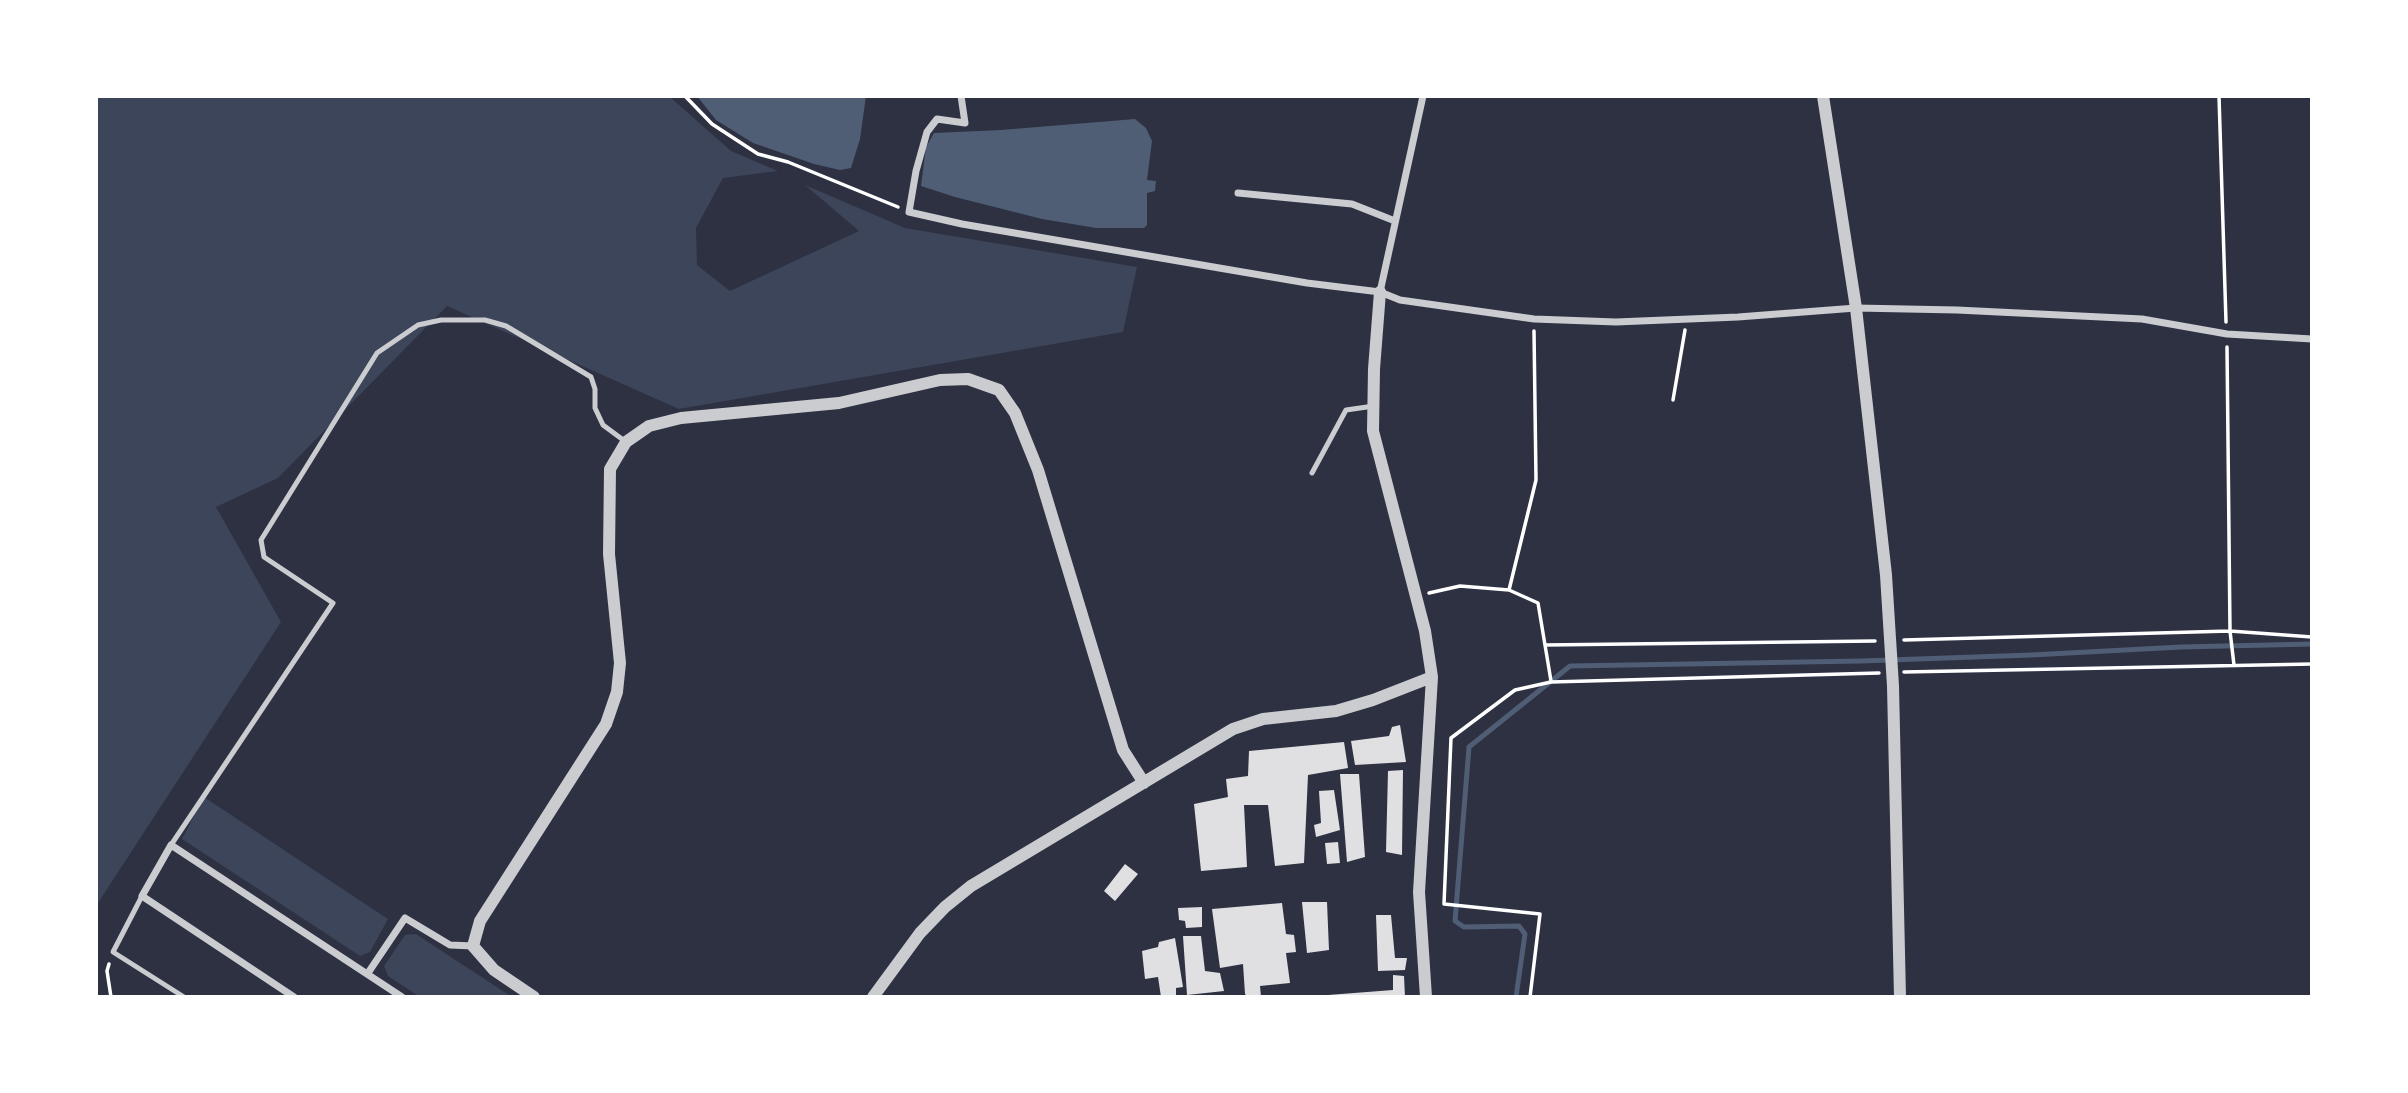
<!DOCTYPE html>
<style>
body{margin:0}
#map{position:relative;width:2408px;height:1093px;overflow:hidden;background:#2d3142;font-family:Montserrat,sans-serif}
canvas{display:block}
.frame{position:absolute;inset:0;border:98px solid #fff;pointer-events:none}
</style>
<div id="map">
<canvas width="2408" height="1093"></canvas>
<div class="frame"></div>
</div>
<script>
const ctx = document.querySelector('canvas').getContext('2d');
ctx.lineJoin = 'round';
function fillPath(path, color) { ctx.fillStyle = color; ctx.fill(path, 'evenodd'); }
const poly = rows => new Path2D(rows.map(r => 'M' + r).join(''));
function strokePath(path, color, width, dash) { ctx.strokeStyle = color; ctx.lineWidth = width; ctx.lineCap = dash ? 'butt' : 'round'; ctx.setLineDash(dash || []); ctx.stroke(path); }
const green = poly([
 [96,96,669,96,731,151,778,171,723,178,696,228,697,265,730,291,859,231,805,185,905,228,1137,267,1123,332,679,409,447,306,278,478,216,507,281,622,96,906],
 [204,797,388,919,370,952,360,956,182,839],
 [416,934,512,997,420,997,388,976,384,966,405,935]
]);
const water = poly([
 [697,96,866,96,860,139,851,168,840,170,814,164,753,143,716,120],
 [1135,119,1146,128,1152,141,1147,180,1156,181,1155,191,1147,193,1147,225,1144,228,1096,228,1042,219,955,197,921,186,926,147,934,133,1001,130]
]);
const stream = poly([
 [1516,997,1525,934,1519,926,1464,927,1455,921,1469,747,1570,666,1861,661,2031,655,2181,647,2312,644]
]);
const building = poly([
 [1400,725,1406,762,1355,765,1351,741,1389,736,1392,727],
 [1344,742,1348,768,1308,775,1304,863,1275,866,1268,805,1244,805,1247,867,1201,871,1194,804,1228,797,1226,779,1248,776,1249,751],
 [1403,770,1402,855,1386,852,1388,771],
 [1340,774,1359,774,1365,857,1347,862],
 [1334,790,1340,830,1316,837,1314,825,1321,823,1319,791],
 [1338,842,1340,863,1327,864,1325,843],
 [1125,864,1138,874,1115,901,1104,891],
 [1302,902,1327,902,1329,950,1307,953],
 [1282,903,1286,934,1294,935,1296,952,1286,953,1290,983,1260,986,1261,997,1248,997,1245,994,1243,964,1220,968,1212,909],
 [1202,907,1202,927,1186,928,1185,921,1179,920,1178,908],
 [1376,915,1391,915,1395,958,1407,958,1405,970,1378,971],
 [1183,936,1201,936,1205,971,1220,973,1224,991,1187,995],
 [1175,938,1183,987,1176,988,1176,997,1161,997,1158,977,1145,979,1142,951,1158,947,1159,942],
 [1393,975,1404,976,1405,997,1328,997,1328,995,1393,990]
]);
const path = poly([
 [685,96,712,124,758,154,788,162,898,207],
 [2219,96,2226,322],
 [2227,347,2230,631,2234,665],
 [1673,400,1685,330],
 [1509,590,1536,480,1534,331],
 [1429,593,1460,586,1509,590,1538,603,1551,681],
 [1904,640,2230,631,2312,637],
 [1545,645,1875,641],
 [1904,672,2312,664],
 [109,964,107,971,111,997],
 [1530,997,1540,914,1444,904,1451,738,1515,690,1551,682,1879,673]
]);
const service = poly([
 [1312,473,1346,410,1374,406],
 [171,845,333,603,264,557,261,540,377,353,418,325,441,320,485,320,506,326,591,377,595,389,595,408,603,425,626,442],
 [142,896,113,952,184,997]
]);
const minor = poly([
 [961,96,965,123,937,119,927,132,916,171,909,212,962,224,1307,283,1380,292,1400,300,1534,319,1616,322,1738,317,1856,308,1957,310,2142,319,2227,334,2312,339],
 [1238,193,1352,204,1395,221],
 [1380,292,1423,96],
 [368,973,405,918,450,945,473,946],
 [294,997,142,896,171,845,402,997]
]);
const tertiary = poly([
 [1823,96,1856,308,1886,575,1893,686,1900,997],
 [1380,292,1374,369,1373,431,1425,631,1432,677,1419,892,1426,997],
 [534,997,494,970,473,946,480,921,606,724,617,692,620,663,609,554,610,469,626,442,649,426,681,418,839,403,940,380,968,379,999,390,1015,413,1038,470,1123,750,1144,783],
 [873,997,920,933,945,907,971,886,1233,729,1263,719,1336,711,1373,700,1432,677]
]);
fillPath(green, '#3c4559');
fillPath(water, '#4f5d75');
strokePath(stream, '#4f5d75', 5);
fillPath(building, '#e0e0e3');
strokePath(path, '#fff', 3.5);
strokePath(service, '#caccd0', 5);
strokePath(minor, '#caccd0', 7);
strokePath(tertiary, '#caccd0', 12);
</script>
